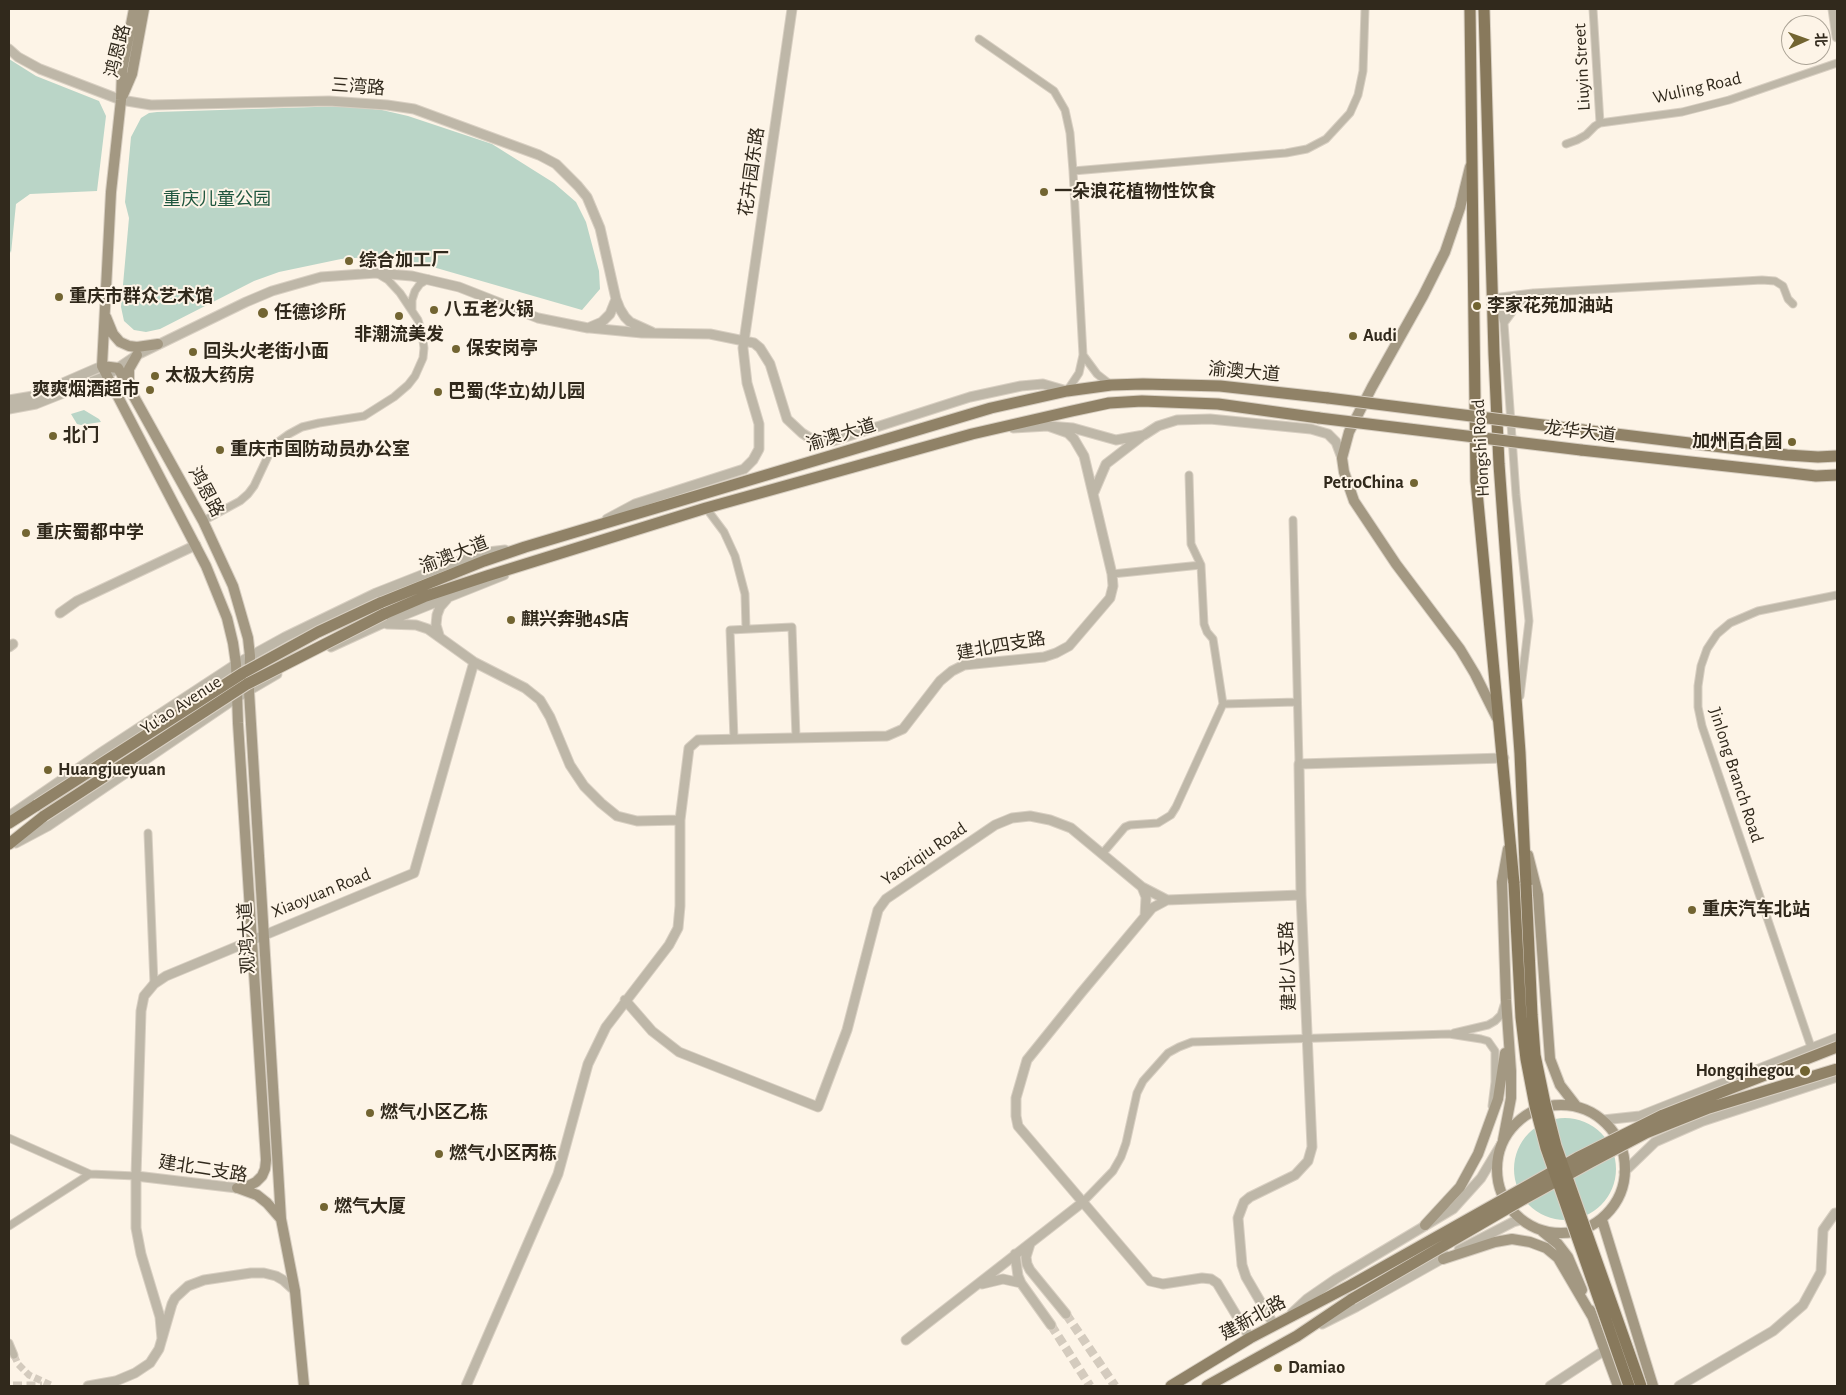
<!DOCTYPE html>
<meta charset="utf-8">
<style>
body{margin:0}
#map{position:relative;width:1846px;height:1395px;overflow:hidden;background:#fdf4e7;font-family:"Alegreya Sans","Noto Sans SC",sans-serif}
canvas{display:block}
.frame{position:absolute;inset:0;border:10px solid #31291c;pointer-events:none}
.north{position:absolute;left:1781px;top:15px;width:50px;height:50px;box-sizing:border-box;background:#fdf4e7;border:1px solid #aba396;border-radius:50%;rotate:88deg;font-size:14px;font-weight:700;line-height:20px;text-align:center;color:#31291c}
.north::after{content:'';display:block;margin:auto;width:18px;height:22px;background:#726431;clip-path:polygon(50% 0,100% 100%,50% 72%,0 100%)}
</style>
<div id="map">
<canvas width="1846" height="1395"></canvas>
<div class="frame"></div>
<div class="north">北</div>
</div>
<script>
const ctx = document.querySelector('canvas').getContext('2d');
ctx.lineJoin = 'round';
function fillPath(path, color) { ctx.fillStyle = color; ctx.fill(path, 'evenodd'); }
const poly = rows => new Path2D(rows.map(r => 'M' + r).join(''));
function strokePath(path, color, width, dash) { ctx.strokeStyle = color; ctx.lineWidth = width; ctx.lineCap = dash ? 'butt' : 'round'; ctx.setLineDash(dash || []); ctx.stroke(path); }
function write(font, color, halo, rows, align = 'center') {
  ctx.font = font + ' "Alegreya Sans","Noto Sans SC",sans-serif'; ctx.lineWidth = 4; ctx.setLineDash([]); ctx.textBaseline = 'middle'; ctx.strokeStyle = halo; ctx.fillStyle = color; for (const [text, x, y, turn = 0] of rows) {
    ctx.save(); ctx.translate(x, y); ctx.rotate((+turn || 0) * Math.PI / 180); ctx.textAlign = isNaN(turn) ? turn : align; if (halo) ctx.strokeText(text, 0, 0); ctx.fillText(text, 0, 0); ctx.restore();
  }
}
const green = poly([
 [9,59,36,76,99,101,106,116,97,191,30,194,16,204,11,253,9,248],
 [346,106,382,110,408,116,492,144,554,183,576,202,586,222,599,271,600,289,582,310,426,265,397,259,368,257,341,259,279,272,254,281,160,329,146,332,134,330,124,321,121,307,129,218,125,202,131,137,141,118,149,113,157,112],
 [84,410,99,419,101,422,81,425,77,424,71,414],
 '1514 1169a51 51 0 1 1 102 0a51 51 0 1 1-102 0Z'
]);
const minorTunnel = poly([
 [14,1355,18,1364,29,1375,53,1386]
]);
const tertiaryTunnel = poly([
 [1066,1314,1115,1386],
 [1051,1325,1090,1386],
 [13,1386,42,1386]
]);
const minor = poly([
 [1593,9,1600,123],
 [979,39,1054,91,1065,110,1070,133,1073,171,1083,355,1079,373,1067,391],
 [1566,144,1577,140,1586,135,1595,126,1600,123,1682,112,1729,100,1837,63],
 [1073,171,1286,153,1307,149,1326,139,1350,113,1358,95,1363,71,1365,9],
 [412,310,412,300,415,291,420,284,428,279],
 [1504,323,1501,312,1493,298,1533,293,1762,280,1775,281,1783,286,1788,299,1793,304],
 [1083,355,1097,374,1111,385],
 [1189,475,1191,544,1201,565,1204,624,1207,632,1213,639,1223,704],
 [706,508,724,532,735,556,745,594,746,629],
 [1293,520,1299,764],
 [203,521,240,501,248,494,254,486,270,452,278,442,289,434,302,427,319,423,364,416,394,397,408,385,415,376,423,358,424,348,422,333,418,320,400,293,388,280,378,274],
 [1112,574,1201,565],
 [1520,696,1529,621,1516,495,1504,323,1518,304,1533,293],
 [734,739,730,630,792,627,796,737],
 [148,833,154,984],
 [1102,854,1125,827,1130,825,1158,823,1171,815,1176,807,1223,704,1297,702],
 [1454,1033,1488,1025,1495,1021,1501,1015,1504,1005],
 [1811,1047,1702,726,1698,707,1698,686,1701,666,1707,649,1717,634,1730,623,1758,611,1837,595],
 [9,1138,90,1174,136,1176],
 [1083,1202,1113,1171,1121,1157,1126,1143,1137,1093,1143,1081,1168,1053,1179,1047,1192,1042,1449,1034,1481,1039,1488,1041,1495,1051,1495,1082,1492,1106],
 [9,1226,90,1174],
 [9,1343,14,1355]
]);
const tertiary = poly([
 [1833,9,1837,37],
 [9,49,18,57,40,69,121,100,151,105,329,101,387,105,414,109,539,155,556,164,578,186,587,197,600,228,616,299,620,309,625,317,630,322,652,332],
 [590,328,642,333,710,334,754,343,760,348,770,364,787,419,802,433,813,440,822,442,833,441,970,397,1021,386,1043,384,1067,391],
 [9,400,33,396,102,366],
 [9,409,36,404,106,376,137,355,246,302,272,291,321,277,376,273,412,276,459,287,538,318,588,328,602,322,610,314,616,299],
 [1013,428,1048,426,1073,428,1116,440,1144,435,1158,426,1177,420,1210,419,1311,429,1328,434,1336,442,1342,458],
 [1094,492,1106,464,1141,437],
 [607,519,635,504,744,469,753,460,759,449,759,424,747,383,743,348,792,9],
 [60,613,77,601,196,545],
 [387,624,416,625,428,629,474,662,525,688,540,700,550,717,570,765,584,786,601,803,617,816,637,821,680,820],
 [439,635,436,625,437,615,440,607,447,599],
 [9,647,13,644],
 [331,647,379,625,504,575],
 [9,816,102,752,236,664,285,637,376,593,447,565,488,552,505,550],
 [16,843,48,826,236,698,277,674],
 [1142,887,1146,897,1145,916],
 [625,1000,652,1031,679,1052,818,1107,847,1030,878,910,886,899,995,825,1012,818,1030,816,1050,820,1071,828,1142,887,1167,900],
 [1603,1120,1640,1116,1837,1038],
 [1624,1172,1655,1142,1703,1121,1837,1077],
 [136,1176,237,1188],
 [1030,1244,1026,1257,1027,1264,1030,1270,1066,1314],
 [1459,1250,1513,1222,1521,1220],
 [1015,1254,1018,1276,1021,1283,1051,1325],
 [982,1284,1003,1279,1021,1283],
 [1292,1313,1307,1299,1336,1279,1453,1209,1481,1178,1502,1143],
 [1322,1324,1356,1307,1447,1256],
 [1274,1325,1246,1277,1242,1265,1238,1218,1244,1202,1250,1197,1295,1175,1308,1161,1312,1147,1301,895,1299,764,1504,758],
 [1250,1338,1217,1283,1211,1279,1202,1278,1163,1284,1150,1281,1018,1126,1016,1116,1016,1098,1027,1060,1081,993,1152,908,1167,900,1301,895],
 [162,1339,160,1317,141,1254,136,1228,136,1176,141,1011,144,996,154,984,166,976,414,873,474,662],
 [906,1340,1083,1202],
 [88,1386,116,1381,135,1373,150,1363,159,1349,172,1304,175,1298,188,1286,204,1280,251,1273,264,1273,276,1276,283,1280,295,1291],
 [466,1386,558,1174,588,1064,606,1027,669,945,678,928,680,906,680,820,689,748,698,740,887,736,903,729,940,681,952,671,964,665,1044,657,1056,653,1069,646,1110,598,1113,586,1112,574,1084,456,1074,439,1068,433,1048,426],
 [1550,1386,1605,1350],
 [1679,1386,1773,1331,1803,1305,1821,1272,1823,1230,1835,1213,1837,1213]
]);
const secondary = poly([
 [134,9,122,71,121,100,111,192,102,366,206,566,227,618,233,643,236,664,238,723,266,1160,265,1169,262,1176,256,1182,250,1185,237,1188],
 [123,95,132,74,144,9],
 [1470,167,1460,208,1445,252,1423,296,1372,387,1349,432,1342,458,1344,472,1354,501,1396,564,1460,649,1475,674,1497,718],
 [106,317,113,334,120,342,129,346,137,347,158,344],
 [102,366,118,368,203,521,233,586,248,638,250,656,249,691,281,1219,295,1291,304,1386],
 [129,385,129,369,137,355],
 [1528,855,1538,895,1550,1059,1560,1085,1577,1107],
 '1497 1169a64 64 0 1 1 128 0a64 64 0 1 1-128 0Z',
 [1503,1140,1511,1098,1511,1071,1506,1000,1502,882,1508,849],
 [238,1188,257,1195,267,1203,281,1219],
 [1602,1220,1653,1386],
 [1425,1225,1460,1187,1478,1154,1498,1099,1505,1053],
 [1542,1231,1558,1244,1568,1257,1582,1290],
 [1443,1259,1495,1242,1512,1239,1530,1242,1546,1248,1558,1258,1592,1316],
 [1590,1310,1618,1386]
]);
const primary = poly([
 [1583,430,1787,455,1818,457,1837,456],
 [1581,450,1791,473,1816,476,1837,475],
 [380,603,484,561,525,547,991,408,1067,391,1111,385,1143,384,1220,386,1328,398],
 [384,614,426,596,487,576,706,508,972,434,1072,411,1109,403,1142,401,1218,404,1319,418],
 [9,823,37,805],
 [9,844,44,816],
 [1171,1386,1250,1338,1353,1284],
 [1207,1386,1297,1336,1352,1299]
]);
const trunk = poly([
 [1470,9,1476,481,1514,883],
 [1484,9,1494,354,1499,464,1520,753,1526,885]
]);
const primaryBridge = poly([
 [1328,398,1583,430],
 [1319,418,1581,450],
 [37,805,243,673,318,632,380,603],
 [44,816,247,684,384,614],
 [1353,1284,1577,1158,1663,1115,1837,1047],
 [1352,1299,1522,1200,1591,1162,1646,1133,1709,1108,1837,1069]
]);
const trunkBridge = poly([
 [1514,883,1521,1017,1526,1059,1535,1106,1546,1148,1629,1386],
 [1526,885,1532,1015,1535,1055,1545,1103,1556,1146,1641,1386]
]);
const markers = [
 [1044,192,5,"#726431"],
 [349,261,5,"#726431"],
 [59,297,5,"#726431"],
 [1477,306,5,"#726431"],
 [434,310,5,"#726431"],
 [263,313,6,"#726431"],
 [399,316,5,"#726431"],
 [1353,336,5,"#726431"],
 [456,349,5,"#726431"],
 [193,352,5,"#726431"],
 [155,376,5,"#726431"],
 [150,390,5,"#726431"],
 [438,392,5,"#726431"],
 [53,436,5,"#726431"],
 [1792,442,5,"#726431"],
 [220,450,5,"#726431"],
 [1414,483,5,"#726431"],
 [26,533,5,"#726431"],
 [511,620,5,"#726431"],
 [48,770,5,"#726431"],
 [1692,910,5,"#726431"],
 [1805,1071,6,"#726431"],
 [370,1113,5,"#726431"],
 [439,1154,5,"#726431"],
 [324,1207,5,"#726431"],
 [1278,1368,5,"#726431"]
];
const streetNames = [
 ["鸿恩路",118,51,-76],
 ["Liuyin Street",1582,67,-93],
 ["三湾路",358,87,4],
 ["Wuling Road",1697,88,-13],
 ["花卉园东路",752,172,-82],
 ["渝澳大道",1244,372,5],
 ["龙华大道",1580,432,7],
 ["渝澳大道",841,435,-17],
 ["Hongshi Road",1481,448,-93],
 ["鸿恩路",206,492,62],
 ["渝澳大道",454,555,-21],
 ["建北四支路",1001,646,-10],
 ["Yu'ao Avenue",181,705,-33],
 ["Jinlong Branch Road",1736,775,72],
 ["Yaoziqiu Road",924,854,-34],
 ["Xiaoyuan Road",321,893,-22],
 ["观鸿大道",247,938,-93],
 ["建北八支路",1288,966,-92],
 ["建北二支路",203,1169,9],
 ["建新北路",1253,1318,-29]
];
const poiNames = [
 ["一朵浪花植物性饮食",1054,192],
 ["综合加工厂",359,261],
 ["重庆市群众艺术馆",69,297],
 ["李家花苑加油站",1487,306],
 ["八五老火锅",444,310],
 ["任德诊所",274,313],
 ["非潮流美发",399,335,"center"],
 ["Audi",1363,336],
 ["保安岗亭",466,349],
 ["回头火老街小面",203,352],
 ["太极大药房",165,376],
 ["爽爽烟酒超市",140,390,"right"],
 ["巴蜀(华立)幼儿园",448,392],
 ["北门",63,436],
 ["加州百合园",1782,442,"right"],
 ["重庆市国防动员办公室",230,450],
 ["PetroChina",1404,483,"right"],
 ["重庆蜀都中学",36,533],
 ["麒兴奔驰4S店",521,620],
 ["Huangjueyuan",58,770],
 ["重庆汽车北站",1702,910],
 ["Hongqihegou",1794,1071,"right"],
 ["燃气小区乙栋",380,1113],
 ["燃气小区丙栋",449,1154],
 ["燃气大厦",334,1207],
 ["Damiao",1288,1368]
];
const parkNames = [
 ["重庆儿童公园",217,200]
];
fillPath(green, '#bad5c7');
strokePath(minorTunnel, '#d4cbbe', 7, [7, 3.5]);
strokePath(tertiaryTunnel, '#d4cbbe', 9, [9, 4.5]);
strokePath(minor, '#d8cfc2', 9);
strokePath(tertiary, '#d8cfc2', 11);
strokePath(secondary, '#d8cfc2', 12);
strokePath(primary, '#d8cfc2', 13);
strokePath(trunk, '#d8cfc2', 13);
strokePath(minor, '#beb7a8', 7);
strokePath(tertiary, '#beb7a8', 9);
strokePath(secondary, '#a39882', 10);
strokePath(primary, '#908267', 11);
strokePath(trunk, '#88795c', 11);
strokePath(primaryBridge, '#d8cfc2', 13, []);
strokePath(trunkBridge, '#d8cfc2', 13, []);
strokePath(primaryBridge, '#908267', 11);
strokePath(trunkBridge, '#88795c', 11);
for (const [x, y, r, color] of markers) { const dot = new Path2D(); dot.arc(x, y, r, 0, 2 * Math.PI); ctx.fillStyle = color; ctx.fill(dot); strokePath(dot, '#fdf4e7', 2); }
write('18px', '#31291c', '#fdf4e7', streetNames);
write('bold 18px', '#31291c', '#fdf4e7', poiNames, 'left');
write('18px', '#20573f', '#fdf4e7', parkNames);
</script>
